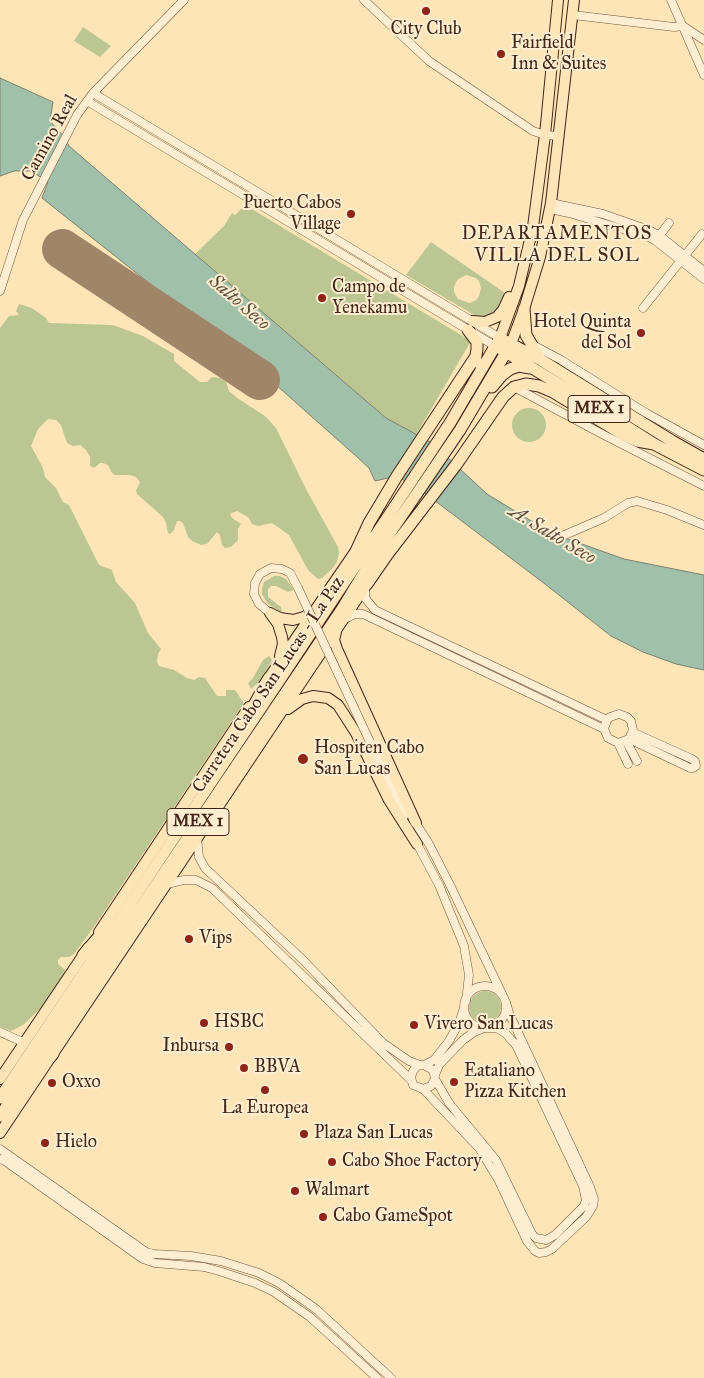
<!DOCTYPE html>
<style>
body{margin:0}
canvas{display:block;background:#fde5b8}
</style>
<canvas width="704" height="1378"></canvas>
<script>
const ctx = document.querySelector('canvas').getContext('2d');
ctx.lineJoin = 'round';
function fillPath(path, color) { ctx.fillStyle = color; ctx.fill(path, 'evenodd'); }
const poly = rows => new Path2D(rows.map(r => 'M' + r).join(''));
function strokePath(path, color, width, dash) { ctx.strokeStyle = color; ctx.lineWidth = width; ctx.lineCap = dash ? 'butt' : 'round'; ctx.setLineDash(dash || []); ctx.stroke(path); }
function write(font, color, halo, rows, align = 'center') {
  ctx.font = font + ' "IM FELL Great Primer",serif'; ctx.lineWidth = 4; ctx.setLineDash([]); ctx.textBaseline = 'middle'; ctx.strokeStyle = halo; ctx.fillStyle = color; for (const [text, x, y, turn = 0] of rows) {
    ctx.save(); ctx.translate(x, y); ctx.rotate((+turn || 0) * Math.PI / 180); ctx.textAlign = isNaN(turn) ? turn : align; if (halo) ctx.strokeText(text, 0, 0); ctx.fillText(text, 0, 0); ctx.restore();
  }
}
const green = poly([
 [83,27,111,46,100,57,74,41],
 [245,205,471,341,416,435,386,418,195,254,224,226,232,213,235,215],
 [431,242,505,293,498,310,490,316,482,318,476,316,406,275],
 [466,275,476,278,479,281,481,288,479,296,476,300,470,303,458,299,454,292,454,287,457,280],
 [19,304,32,308,46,318,49,323,113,325,143,336,174,354,174,361,200,382,207,382,212,377,221,378,226,382,229,391,237,398,265,416,276,428,306,489,338,547,339,553,337,562,332,569,322,578,318,579,308,570,289,535,272,523,258,526,252,524,248,517,237,511,230,514,232,518,241,524,238,529,238,540,231,547,225,548,222,545,220,535,217,532,207,544,201,545,192,541,188,537,183,523,180,521,177,521,174,530,170,534,168,533,166,523,163,517,137,494,136,491,140,482,136,477,130,475,115,475,112,473,108,465,103,463,100,463,94,468,90,466,90,457,86,450,80,445,73,446,67,443,61,425,56,420,48,419,38,429,31,446,43,468,45,477,56,488,63,502,69,505,99,565,112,570,116,582,135,603,148,633,161,649,158,654,157,662,159,666,174,670,187,678,194,680,199,677,205,678,217,696,226,696,226,690,235,690,244,703,91,931,74,954,69,957,61,957,58,960,58,964,65,970,65,974,45,1004,23,1025,11,1031,0,1027,0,328,9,316,19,315,16,311],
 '512 425a17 17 0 1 1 34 0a17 17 0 1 1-34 0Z',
 [274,576,280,576,286,579,294,590,288,592,276,586,271,586,268,589,268,597,281,607,282,613,267,603,262,594,262,589,264,582],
 [269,656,272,660,267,669,260,681,251,689,248,683,253,678,263,660],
 '469 1007a16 16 0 1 1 32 0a16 16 0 1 1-32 0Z'
]);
const water = poly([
 [0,78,53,102,50,121,65,138,69,146,386,418,432,443,487,494,551,533,624,559,704,575,704,670,676,664,643,652,611,636,545,584,430,497,397,476,375,481,369,468,356,456,266,376,42,198,48,182,31,171,14,171,0,176,0,78]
]);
const runway = poly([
 [62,249,260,380]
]);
const minor = poly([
 [364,0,429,61,533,131,545,135,559,136],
 [671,0,704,75],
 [573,15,674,27,683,26,704,40],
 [93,93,500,338],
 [87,101,495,346],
 [551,203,603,214,649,230,660,236,704,271],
 [550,209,569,213,649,237,656,241,704,279],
 [657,239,669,223],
 [0,291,23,220,77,115,93,93,184,0],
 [643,308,702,234],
 [533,345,561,360,646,413,704,445],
 [514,387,604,435,704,486],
 [560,537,604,518,628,503,637,501,667,510,704,525],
 [365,588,365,598,375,610,607,720],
 [270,613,259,604,254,594,255,583,260,574,271,568,282,569,290,573,298,588],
 [345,619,355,614,363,614,604,729],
 [629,739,690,768,693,768,696,766,695,761,692,759,632,732],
 [626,741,637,761],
 [370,742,404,816],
 [618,743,629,739,633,730,631,721,627,717,619,714,610,717,607,720,604,729,608,738,618,743,628,764],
 [413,819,429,844,450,885,503,996],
 [197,838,199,857,205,868,303,960,383,1043,409,1061,420,1065],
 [415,840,439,885,464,946,469,975,466,1001],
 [167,884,184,880,196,880,212,888,411,1080],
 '464 1007a21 21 0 1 1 42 0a21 21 0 1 1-42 0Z',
 [0,1032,25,1043],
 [424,1065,434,1060,449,1041,459,1023,464,1008],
 [435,1075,439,1065,463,1040,474,1032,484,1028],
 [435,1079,449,1103,496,1160,532,1234,536,1238,546,1240,555,1235,584,1206,586,1200,583,1186,516,1045,505,1033,497,1028,488,1028],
 [423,1089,431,1086,435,1079,433,1070,424,1065,417,1066,413,1071,411,1077,413,1085,423,1089,479,1148,499,1181,527,1241,535,1251,539,1253,546,1252,552,1249,586,1217,593,1206,594,1199,590,1187,509,1013,506,1002],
 [0,1149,146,1252,154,1254,191,1256,221,1261,259,1273,279,1283,316,1309,391,1378],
 [0,1159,5,1161,143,1259,155,1263,204,1267,219,1271,255,1283,274,1292,310,1317,377,1378]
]);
const major = poly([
 [473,321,485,322,497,317,503,310,509,297],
 [500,338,519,286,533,227,545,135,558,0],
 [511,344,524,309,540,257,551,203,574,0],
 [270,613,278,624,282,637,283,644,280,656],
 [270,613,280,618,293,620,304,617,312,612],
 [336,632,334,640,337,649,416,823],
 [264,685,357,549],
 [288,709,302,699,313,696,328,698,338,705,356,733,389,800,417,844],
 [99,932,249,707],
 [0,1079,88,948],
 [0,1133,367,584]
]);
const highway = poly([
 [524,309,526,335,540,359],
 [468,330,477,342,477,349,475,362],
 [501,349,575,394,654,444,704,470],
 [492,387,502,375,510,369,519,366,530,368],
 [357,549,369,523,397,476,476,356],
 [367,584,387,555,456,465,503,397,514,387,526,384,539,386,553,392,622,434,637,441,654,444],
 [248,716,269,678],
 [83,955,108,926],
 [37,1071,53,1054],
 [0,1098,281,678,450,423,500,338,541,360,672,441,704,459],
 [0,1116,342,609,373,558,460,430,511,344]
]);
const minorBridge = poly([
 [298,588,370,742]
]);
const markers = [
 [426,11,5,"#8f2418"],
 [501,54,5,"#8f2418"],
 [351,214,5,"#8f2418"],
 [322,298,5,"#8f2418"],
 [641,333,5,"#8f2418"],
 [303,759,6,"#8f2418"],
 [189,939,5,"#8f2418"],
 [204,1023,5,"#8f2418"],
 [414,1025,5,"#8f2418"],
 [229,1047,5,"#8f2418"],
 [244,1068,5,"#8f2418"],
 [454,1082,5,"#8f2418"],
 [52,1083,5,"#8f2418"],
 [265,1090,5,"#8f2418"],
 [304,1134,5,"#8f2418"],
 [45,1143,5,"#8f2418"],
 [332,1162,5,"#8f2418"],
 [295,1191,5,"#8f2418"],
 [323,1217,5,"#8f2418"]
];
const shields = [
 [599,409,62],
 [198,822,62]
];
const shieldNames = [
 ["MEX 1",599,409],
 ["MEX 1",198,822]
];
const poiNames = [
 ["City Club",426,30,"center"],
 ["Fairfield",511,44],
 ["Inn & Suites",511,65],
 ["Puerto Cabos",341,204,"right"],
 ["Village",341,225,"right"],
 ["Campo de",332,288],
 ["Yenekamu",332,309],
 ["Hotel Quinta",631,323,"right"],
 ["del Sol",631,344,"right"],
 ["Hospiten Cabo",314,749],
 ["San Lucas",314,770],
 ["Vips",199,939],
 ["HSBC",214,1023],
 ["Vivero San Lucas",424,1025],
 ["Inbursa",219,1047,"right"],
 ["BBVA",254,1068],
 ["Eataliano",464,1072],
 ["Pizza Kitchen",464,1093],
 ["Oxxo",62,1083],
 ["La Europea",265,1109,"center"],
 ["Plaza San Lucas",314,1134],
 ["Hielo",55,1143],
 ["Cabo Shoe Factory",342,1162],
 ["Walmart",305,1191],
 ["Cabo GameSpot",333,1217]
];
const streetNames = [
 ["Camino Real",50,138,-61],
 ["Carretera Cabo San Lucas - La Paz",269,685,-56]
];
const neighbourhoodNames = [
 ["DEPARTAMENTOS",557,234],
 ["VILLA DEL SOL",557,256]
];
const waterNames = [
 ["Salto Seco",239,303,41],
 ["A. Salto Seco",552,535,31]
];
fillPath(green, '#bbc692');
fillPath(water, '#a1c0a9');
strokePath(water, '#7b826f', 1);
strokePath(runway, '#a08668', 40);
strokePath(minor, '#72563f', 9);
strokePath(major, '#432617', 12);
strokePath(highway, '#432617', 13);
strokePath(minor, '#feeed1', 8);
strokePath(major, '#fde5b8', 10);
strokePath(highway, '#fde5b8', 11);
strokePath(minorBridge, '#72563f', 9, []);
strokePath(minorBridge, '#feeed1', 8);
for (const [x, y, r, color] of markers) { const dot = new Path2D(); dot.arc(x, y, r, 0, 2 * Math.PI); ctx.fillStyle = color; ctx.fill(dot); strokePath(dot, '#feeed1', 2); }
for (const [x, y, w] of shields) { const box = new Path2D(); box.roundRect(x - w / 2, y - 13.5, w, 27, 4); ctx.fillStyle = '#feeed1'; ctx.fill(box); strokePath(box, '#432617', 1); }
write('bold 16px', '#432617', null, shieldNames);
write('18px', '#432617', '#feeed1', poiNames, 'left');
write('18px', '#432617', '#feeed1', streetNames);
ctx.letterSpacing = '1px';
write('19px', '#432617', '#feeed1', neighbourhoodNames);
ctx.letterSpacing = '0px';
write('italic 19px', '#5a4c3c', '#feeed1', waterNames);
</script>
